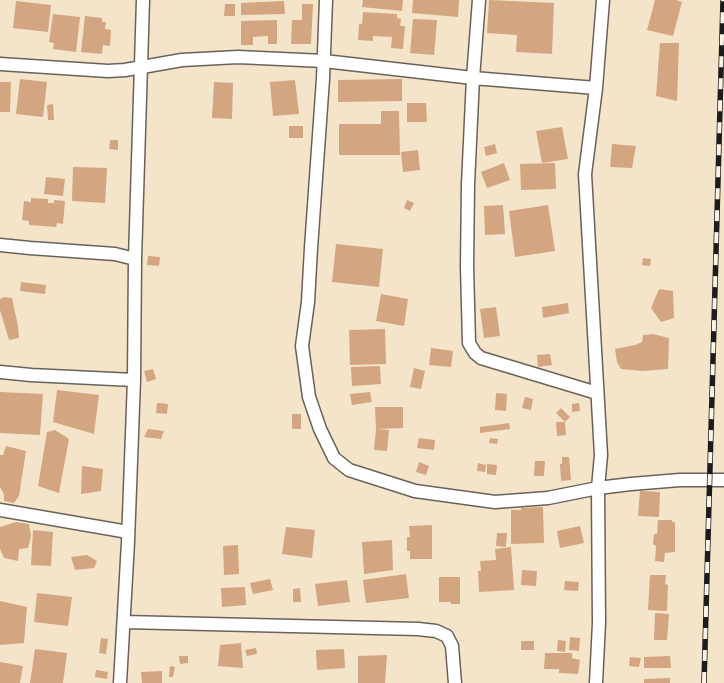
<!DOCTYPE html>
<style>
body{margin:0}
canvas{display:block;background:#f4e5ca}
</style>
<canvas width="724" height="683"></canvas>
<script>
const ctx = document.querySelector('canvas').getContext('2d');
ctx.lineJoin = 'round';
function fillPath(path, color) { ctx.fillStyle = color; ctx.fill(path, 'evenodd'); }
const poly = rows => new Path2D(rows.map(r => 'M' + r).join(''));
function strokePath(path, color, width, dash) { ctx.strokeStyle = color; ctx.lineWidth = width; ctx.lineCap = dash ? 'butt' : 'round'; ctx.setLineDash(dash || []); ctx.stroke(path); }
const building = poly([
 [363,0,403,0,402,11,362,7],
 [413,0,459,0,458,17,412,13],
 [489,0,554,3,552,54,516,52,517,35,487,33],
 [655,0,676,0,682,2,673,36,647,30],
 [16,1,51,5,48,32,13,28],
 [284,1,285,14,241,15,241,3],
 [225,4,235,4,235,16,224,16],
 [302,4,313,4,311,44,291,44,292,20,302,20],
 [363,12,397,14,397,18,401,19,400,26,405,26,403,49,391,48,392,37,373,36,373,41,358,40,359,24,362,24],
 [53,14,80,17,76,52,53,49,54,43,49,42],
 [85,16,102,18,102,22,106,22,105,29,111,30,110,46,103,45,102,54,81,52],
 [413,19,437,20,434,55,410,53],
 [277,20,277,44,268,44,268,36,253,37,253,45,241,45,241,21],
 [660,43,679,43,677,101,656,96],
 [20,79,47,82,43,117,16,114],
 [402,79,402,101,338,102,338,80],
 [295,80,299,114,273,116,270,82],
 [0,82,11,82,10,112,0,112],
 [214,82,233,83,232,119,212,118],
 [407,103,426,103,427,122,407,122],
 [53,104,54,120,48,120,47,105],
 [381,111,399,111,400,155,339,155,339,124,381,124],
 [289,126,303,126,303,138,289,138],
 [562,127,568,159,542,163,536,131],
 [110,140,118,140,118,150,109,149],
 [495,144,497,153,486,156,484,147],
 [612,144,636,146,632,168,610,167],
 [418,150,420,170,403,172,401,152],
 [504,163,510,180,487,188,481,172],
 [555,163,556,189,521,190,520,164],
 [73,167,107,168,105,203,72,201],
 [46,177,65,179,63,196,44,194],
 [31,198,48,199,48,203,54,203,54,200,65,201,63,224,57,223,56,227,29,225,29,221,22,220,24,201,31,202],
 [407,200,414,203,410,211,404,208],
 [503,205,505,234,485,235,484,206],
 [548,205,555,251,515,257,509,211],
 [336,244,383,249,379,287,332,282],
 [148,256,160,257,159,266,147,265],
 [643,258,651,259,650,266,642,265],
 [21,282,46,285,45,294,20,291],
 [659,289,673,291,674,318,661,322,651,308],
 [381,294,408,299,404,326,376,321],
 [4,297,12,298,18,326,19,338,9,340,0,310,0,299],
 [568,303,569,313,543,318,542,307],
 [496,307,500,336,484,338,480,309],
 [385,329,386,364,350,365,349,330],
 [653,334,669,338,668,369,642,371,621,369,617,362,615,349,635,345,642,342,643,335],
 [431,348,453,351,451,367,429,365],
 [550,354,552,365,538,367,537,355],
 [380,366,381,384,352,386,351,367],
 [414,368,425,371,421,389,410,387],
 [153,369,156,379,147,382,144,371],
 [57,390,99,395,94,434,53,422],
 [0,392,43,394,40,435,0,433],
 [370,392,372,402,352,405,350,394],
 [496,393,507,394,506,411,495,410],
 [525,397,533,399,531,410,522,408],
 [157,403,168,404,167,414,156,413],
 [579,403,580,411,572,412,572,404],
 [375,407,403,407,403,428,376,429,389,430,387,451,374,450,376,429],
 [561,408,570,417,565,422,566,435,557,436,556,422,565,422,556,413],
 [292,414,301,414,301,429,292,429],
 [509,423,510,429,480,433,480,427],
 [148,429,164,431,161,439,144,437],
 [55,430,69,439,59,493,38,486,47,432],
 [419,438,435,440,434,450,417,448],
 [490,438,498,439,497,444,489,443],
 [6,446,26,451,19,496,14,503,4,501,4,494,0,487,0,455,3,455],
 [562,457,569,457,571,480,561,481,560,464,562,464],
 [535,461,545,461,544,476,534,476],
 [419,462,429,466,426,475,416,472],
 [478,463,486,465,485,472,477,471],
 [487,464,497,465,496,475,487,474],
 [82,466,103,469,101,491,81,494],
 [640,491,660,492,659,517,638,516],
 [543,507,544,543,511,544,511,510,521,510,521,508],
 [658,520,672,520,672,522,675,522,675,552,665,553,664,562,655,561,656,546,653,544,654,534,657,534],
 [16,522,29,524,31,536,28,548,19,549,18,561,4,558,0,549,0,527],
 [432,525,432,559,410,559,410,551,407,551,407,537,410,537,409,526],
 [580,526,584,543,560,548,557,531],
 [286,527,315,530,312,558,282,554],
 [33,530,53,532,51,566,31,565],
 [497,533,507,533,506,547,496,546],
 [392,540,393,570,364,574,362,542],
 [238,545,239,574,224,575,223,546],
 [511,547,514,590,479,592,478,571,481,571,480,561,496,560,495,549],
 [87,555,97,561,94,568,75,570,71,557],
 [522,570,537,571,536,586,521,585],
 [406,574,409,598,366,603,363,580],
 [650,575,666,575,665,584,668,585,667,611,648,610],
 [439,577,460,577,460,604,451,604,451,602,439,602],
 [270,579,273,590,253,594,250,583],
 [347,580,350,602,318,606,315,584],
 [565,581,579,582,578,591,564,590],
 [245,587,246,605,222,607,221,588],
 [300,588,301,602,293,602,293,589],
 [37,593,72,597,68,626,34,622],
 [0,601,27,607,24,643,0,645],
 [655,613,669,614,667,640,654,640],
 [570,637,580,638,579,651,569,650],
 [101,638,108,639,106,654,99,653],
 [558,640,566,641,565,652,557,651],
 [521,641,534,641,534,650,521,650],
 [241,643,243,668,218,666,220,645],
 [256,648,257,654,247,656,245,650],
 [35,649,67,653,63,683,30,683],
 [344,649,345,668,317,670,316,650],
 [545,653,572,653,572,658,580,660,578,674,559,673,559,669,544,669],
 [387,655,385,683,358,683,358,656],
 [179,656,188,656,188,663,180,664],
 [670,656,671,668,644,668,644,657],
 [630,657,641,658,639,667,629,666],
 [0,662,23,666,20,683,0,683],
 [170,666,175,667,173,677,169,677],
 [96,670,108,672,107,679,95,677],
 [162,671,162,683,142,683,141,672],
 [670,678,670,683,644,683,644,679]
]);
const street = poly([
 [326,0,323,79,311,248,308,302,302,346,309,397,320,429,334,458,349,470,415,491,495,502,548,498,598,488,631,484,680,480,724,480],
 [479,0,473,78,468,184,467,266,469,343,475,353,481,358,597,393],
 [0,64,108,71,125,70,182,60,238,57,324,61,473,78,596,88],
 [0,245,30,248,115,254,135,259],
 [0,372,31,375,134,380],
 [0,510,128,532],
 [124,622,418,629,436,631,447,636,452,646,455,683],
 [120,683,128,542,134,380,135,259,143,0],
 [596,683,599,623,598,488,601,455,585,174,596,88,603,0]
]);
const rail = poly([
 [704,683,723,0]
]);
fillPath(building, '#d3a581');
strokePath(street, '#686259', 15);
strokePath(street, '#fff', 12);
strokePath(rail, '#1c1c1c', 5.5);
strokePath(rail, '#fcf5e5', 4, [11]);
</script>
